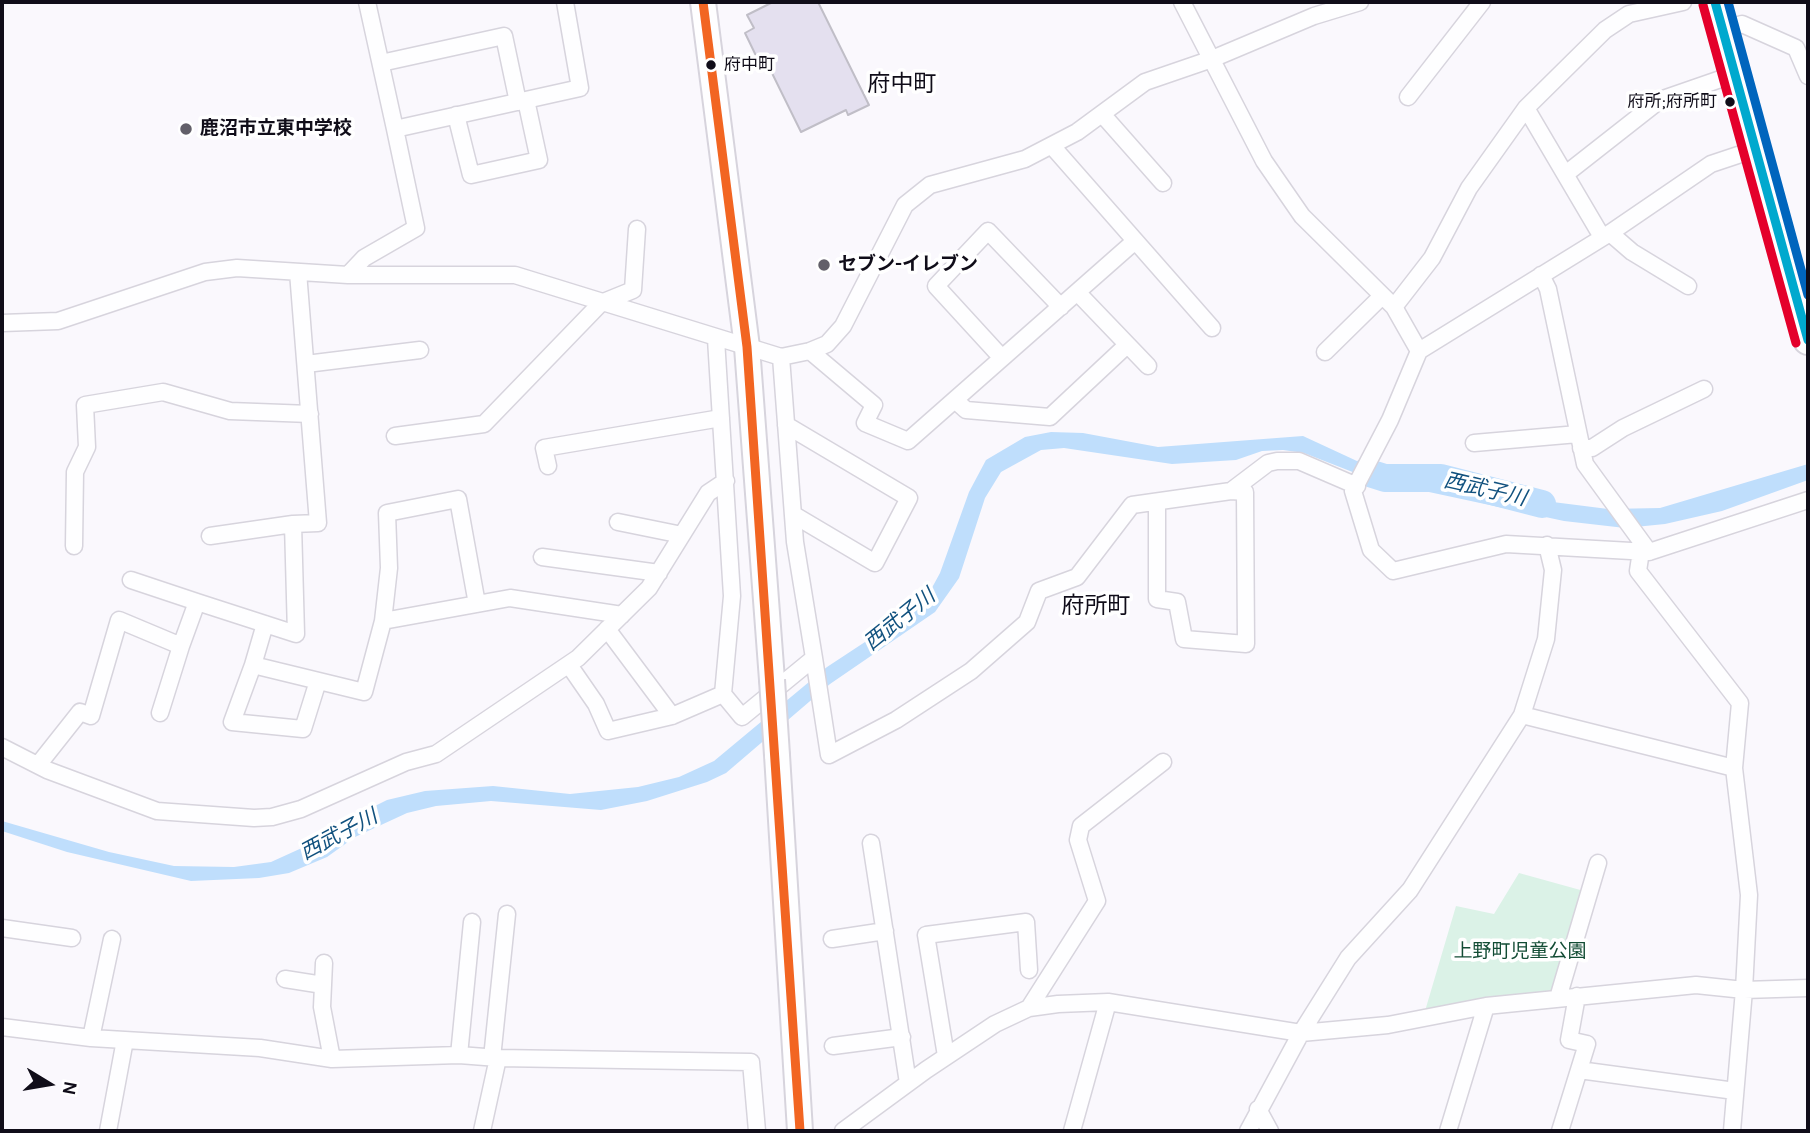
<!DOCTYPE html>
<meta charset="utf-8">
<style>
body{margin:0}
#map{position:relative;width:1810px;height:1133px;overflow:hidden;background:#faf8fd;font-family:Karla,sans-serif}
canvas{display:block}
.frame{position:absolute;inset:0;border:4px solid #100d19;pointer-events:none}
.north{position:absolute;left:14px;top:1049px;width:70px;height:70px;-webkit-text-stroke:5px #fff;paint-order:stroke;rotate:101deg;font-size:19px;font-weight:700;line-height:28px;text-align:center;color:#100d19}
.north::after{content:'';display:block;margin:auto;width:24px;height:32px;background:#100d19;clip-path:polygon(50% 0,100% 100%,50% 72%,0 100%)}
</style>
<div id="map">
<canvas width="1810" height="1133"></canvas>
<div class="frame"></div>
<div class="north">N</div>
</div>
<script>
const ctx = document.querySelector('canvas').getContext('2d');
ctx.lineJoin = 'round';
function fillPath(path, color) { ctx.fillStyle = color; ctx.fill(path, 'evenodd'); }
const poly = rows => new Path2D(rows.map(r => 'M' + r).join(''));
function strokePath(path, color, width, dash) { ctx.strokeStyle = color; ctx.lineWidth = width; ctx.lineCap = dash ? 'butt' : 'round'; ctx.setLineDash(dash || []); ctx.stroke(path); }
function write(font, color, halo, rows, align = 'center') {
  ctx.font = font + ' Karla,"Noto Sans JP",sans-serif'; ctx.lineWidth = 7; ctx.setLineDash([]); ctx.textBaseline = 'middle'; ctx.strokeStyle = halo; ctx.fillStyle = color; for (const [text, x, y, turn = 0] of rows) {
    ctx.save(); ctx.translate(x, y); ctx.rotate((+turn || 0) * Math.PI / 180); ctx.textAlign = isNaN(turn) ? turn : align; if (halo) ctx.strokeText(text, 0, 0); ctx.fillText(text, 0, 0); ctx.restore();
  }
}
const green = poly([
 [1519,873,1584,891,1552,993,1425,1011,1456,906,1494,914]
]);
const water = poly([
 [1051,432,1083,433,1158,447,1303,436,1385,474,1412,480,1441,478,1482,493,1608,509,1660,508,1808,464,1808,480,1722,511,1665,524,1625,528,1564,521,1373,480,1304,453,1283,450,1262,451,1236,460,1172,464,1064,448,1041,450,1001,472,985,498,959,578,935,612,830,684,726,773,707,782,647,801,601,810,491,801,436,806,407,813,355,837,327,857,289,873,259,878,191,881,67,852,2,831,2,821,109,852,174,866,234,867,271,862,326,837,351,818,387,800,425,791,493,786,570,794,638,787,679,777,714,761,827,667,906,615,928,595,940,573,969,492,986,460,1025,437]
]);
const river = poly([
 [1366,472,1385,478,1441,478,1542,504]
]);
const building = poly([
 [773,2,818,2,869,105,848,115,846,110,801,132,767,63,761,66,745,33,754,28,747,15,773,2]
]);
const street = poly([
 [367,2,395,129],
 [1182,2,1264,161,1302,216,1394,307,1419,351],
 [1723,30,1742,24,1796,48,1808,76],
 [381,63,504,36,518,102],
 [1408,97,1482,2],
 [1526,108,1602,237],
 [1102,114,1163,183],
 [456,115,471,175,539,160,526,100],
 [1052,146,1212,328],
 [1756,149,1711,164,1610,233,1419,351,1390,420,1353,491,1371,550,1393,571,1506,544,1649,552,1808,500],
 [1567,173,1660,100,1735,74],
 [1610,233,1632,252,1688,286],
 [348,275,364,258,416,228,395,129,580,88,565,2],
 [1541,275,1548,289,1585,464,1649,552],
 [1077,292,1148,366],
 [1394,307,1432,258,1469,188,1526,108,1605,30,1629,14,1683,2],
 [2,323,58,321,205,272,237,268,348,275,515,275,781,357,810,351,827,344,843,326,905,205,930,185,1025,159,1077,132,1145,82,1212,59,1314,16,1360,2],
 [716,339,732,596,723,694,742,717,814,658,795,542,781,357],
 [810,351,874,405,865,423,908,441,1135,241],
 [1325,352,1382,296],
 [1002,358,936,286,988,231,1061,307],
 [306,364,420,350],
 [955,400,966,410,1050,417,1127,345],
 [786,425,909,498,875,563,794,515],
 [395,436,484,424,601,303,633,290,637,229],
 [1474,443,1578,434],
 [1581,448,1592,448,1623,428,1704,389],
 [548,466,544,448,721,418],
 [1231,491,1268,463,1277,461,1299,461,1357,486],
 [618,522,682,535],
 [293,524,318,523,298,272],
 [74,546,75,472,87,447,85,405,163,392,230,411,310,414],
 [1641,551,1638,571,1740,703,1734,768],
 [542,557,659,573],
 [131,580,197,602],
 [383,621,389,568,387,513,458,499,477,604],
 [265,624,253,665,364,692,383,621,510,598,622,615],
 [607,629,672,716],
 [814,658,829,755,896,720,971,671,1027,622,1039,591,1077,577,1132,505,1231,491,1245,492,1246,644,1184,639,1177,602,1157,599,1157,502],
 [253,665,232,722,303,729,318,681],
 [569,665,596,704,608,731,672,716,723,694],
 [160,713,181,646],
 [1522,715,1734,768,1749,895,1744,990,1732,1131],
 [2,747,47,770,157,811,254,818,272,817,301,809,406,762,436,754,578,658,649,588,708,493,726,481],
 [38,765,80,712,91,716,119,620,181,646,197,602,296,634,293,524,210,536],
 [871,843,908,1083],
 [2,928,72,938],
 [832,939,885,931],
 [324,963,322,1007,332,1059],
 [285,979,323,985],
 [1558,998,1598,863],
 [1029,1008,1097,901,1078,840,1081,826,1163,762],
 [2,1027,91,1038,260,1048,332,1059,459,1055,498,1058,751,1062,757,1131],
 [91,1038,112,939],
 [833,1046,902,1037],
 [459,1055,472,922],
 [946,1056,926,935,1026,922,1029,970],
 [492,1058,507,914],
 [1579,1070,1735,1091],
 [1258,1109,1270,1131],
 [108,1131,125,1040],
 [482,1131,498,1058],
 [843,1131,926,1070,995,1024,1029,1008,1058,1004,1108,1002,1301,1033,1388,1025,1486,1006,1696,985,1744,990,1808,988],
 [1072,1131,1108,1002],
 [1248,1131,1301,1033,1348,958,1410,890,1522,715,1546,639,1553,570,1547,545],
 [1448,1131,1486,1006],
 [1560,1131,1587,1044,1569,1040,1577,996]
]);
const primary = poly([
 [703,2,747,347,772,680],
 [777,755,800,1131]
]);
const highway = poly([
 [1715,2,1808,340]
]);
const primaryBridge = poly([
 [772,680,777,755]
]);
const bus1 = poly([
 [1715,2,1808,340]
]);
const bus2 = poly([
 [1703,5,1796,343]
]);
const bus3 = poly([
 [1728,2,1808,295]
]);
const bus4 = poly([
 [703,2,747,347,800,1131]
]);
const markers = [
 [711,65,6,"#100d19"],
 [1730,102,6,"#100d19"],
 [186,129,7,"#625f69"],
 [824,265,7,"#625f69"]
];
const busNames = [
 ["府中町",724,65],
 ["府所;府所町",1717,102,"right"]
];
const poiNames = [
 ["鹿沼市立東中学校",200,129],
 ["セブン-イレブン",838,265]
];
const parkNames = [
 ["上野町児童公園",1520,952]
];
const waterNames = [
 ["西武子川",1485,490,13],
 ["西武子川",900,620,-39],
 ["西武子川",339,835,-28]
];
const quarterNames = [
 ["府中町",902,84],
 ["府所町",1096,606]
];
fillPath(green, '#dbf2e7');
fillPath(water, '#bfdefc');
strokePath(river, '#bfdefc', 28);
fillPath(building, '#e4e0ef');
strokePath(building, '#c0bec7', 2);
strokePath(street, '#d7d4dd', 19);
strokePath(primary, '#d7d4dd', 28);
strokePath(highway, '#d7d4dd', 32);
strokePath(street, '#fefeff', 16);
strokePath(primary, '#fefeff', 24);
strokePath(highway, '#fefeff', 28);
strokePath(primaryBridge, '#d7d4dd', 28, []);
strokePath(primaryBridge, '#fefeff', 24);
strokePath(bus1, '#00a9ce', 9);
strokePath(bus2, '#e4002b', 9);
strokePath(bus3, '#0065bd', 9);
strokePath(bus4, '#f26522', 9);
for (const [x, y, r, color] of markers) { const dot = new Path2D(); dot.arc(x, y, r, 0, 2 * Math.PI); ctx.fillStyle = color; ctx.fill(dot); strokePath(dot, '#fff', 2.5); }
write('17px', '#100d19', '#fff', busNames, 'left');
write('bold 19px', '#100d19', '#fff', poiNames, 'left');
write('19px', '#124c34', '#fff', parkNames);
write('italic 21px', '#12527f', '#fff', waterNames);
write('23px', '#100d19', '#fff', quarterNames);
</script>
